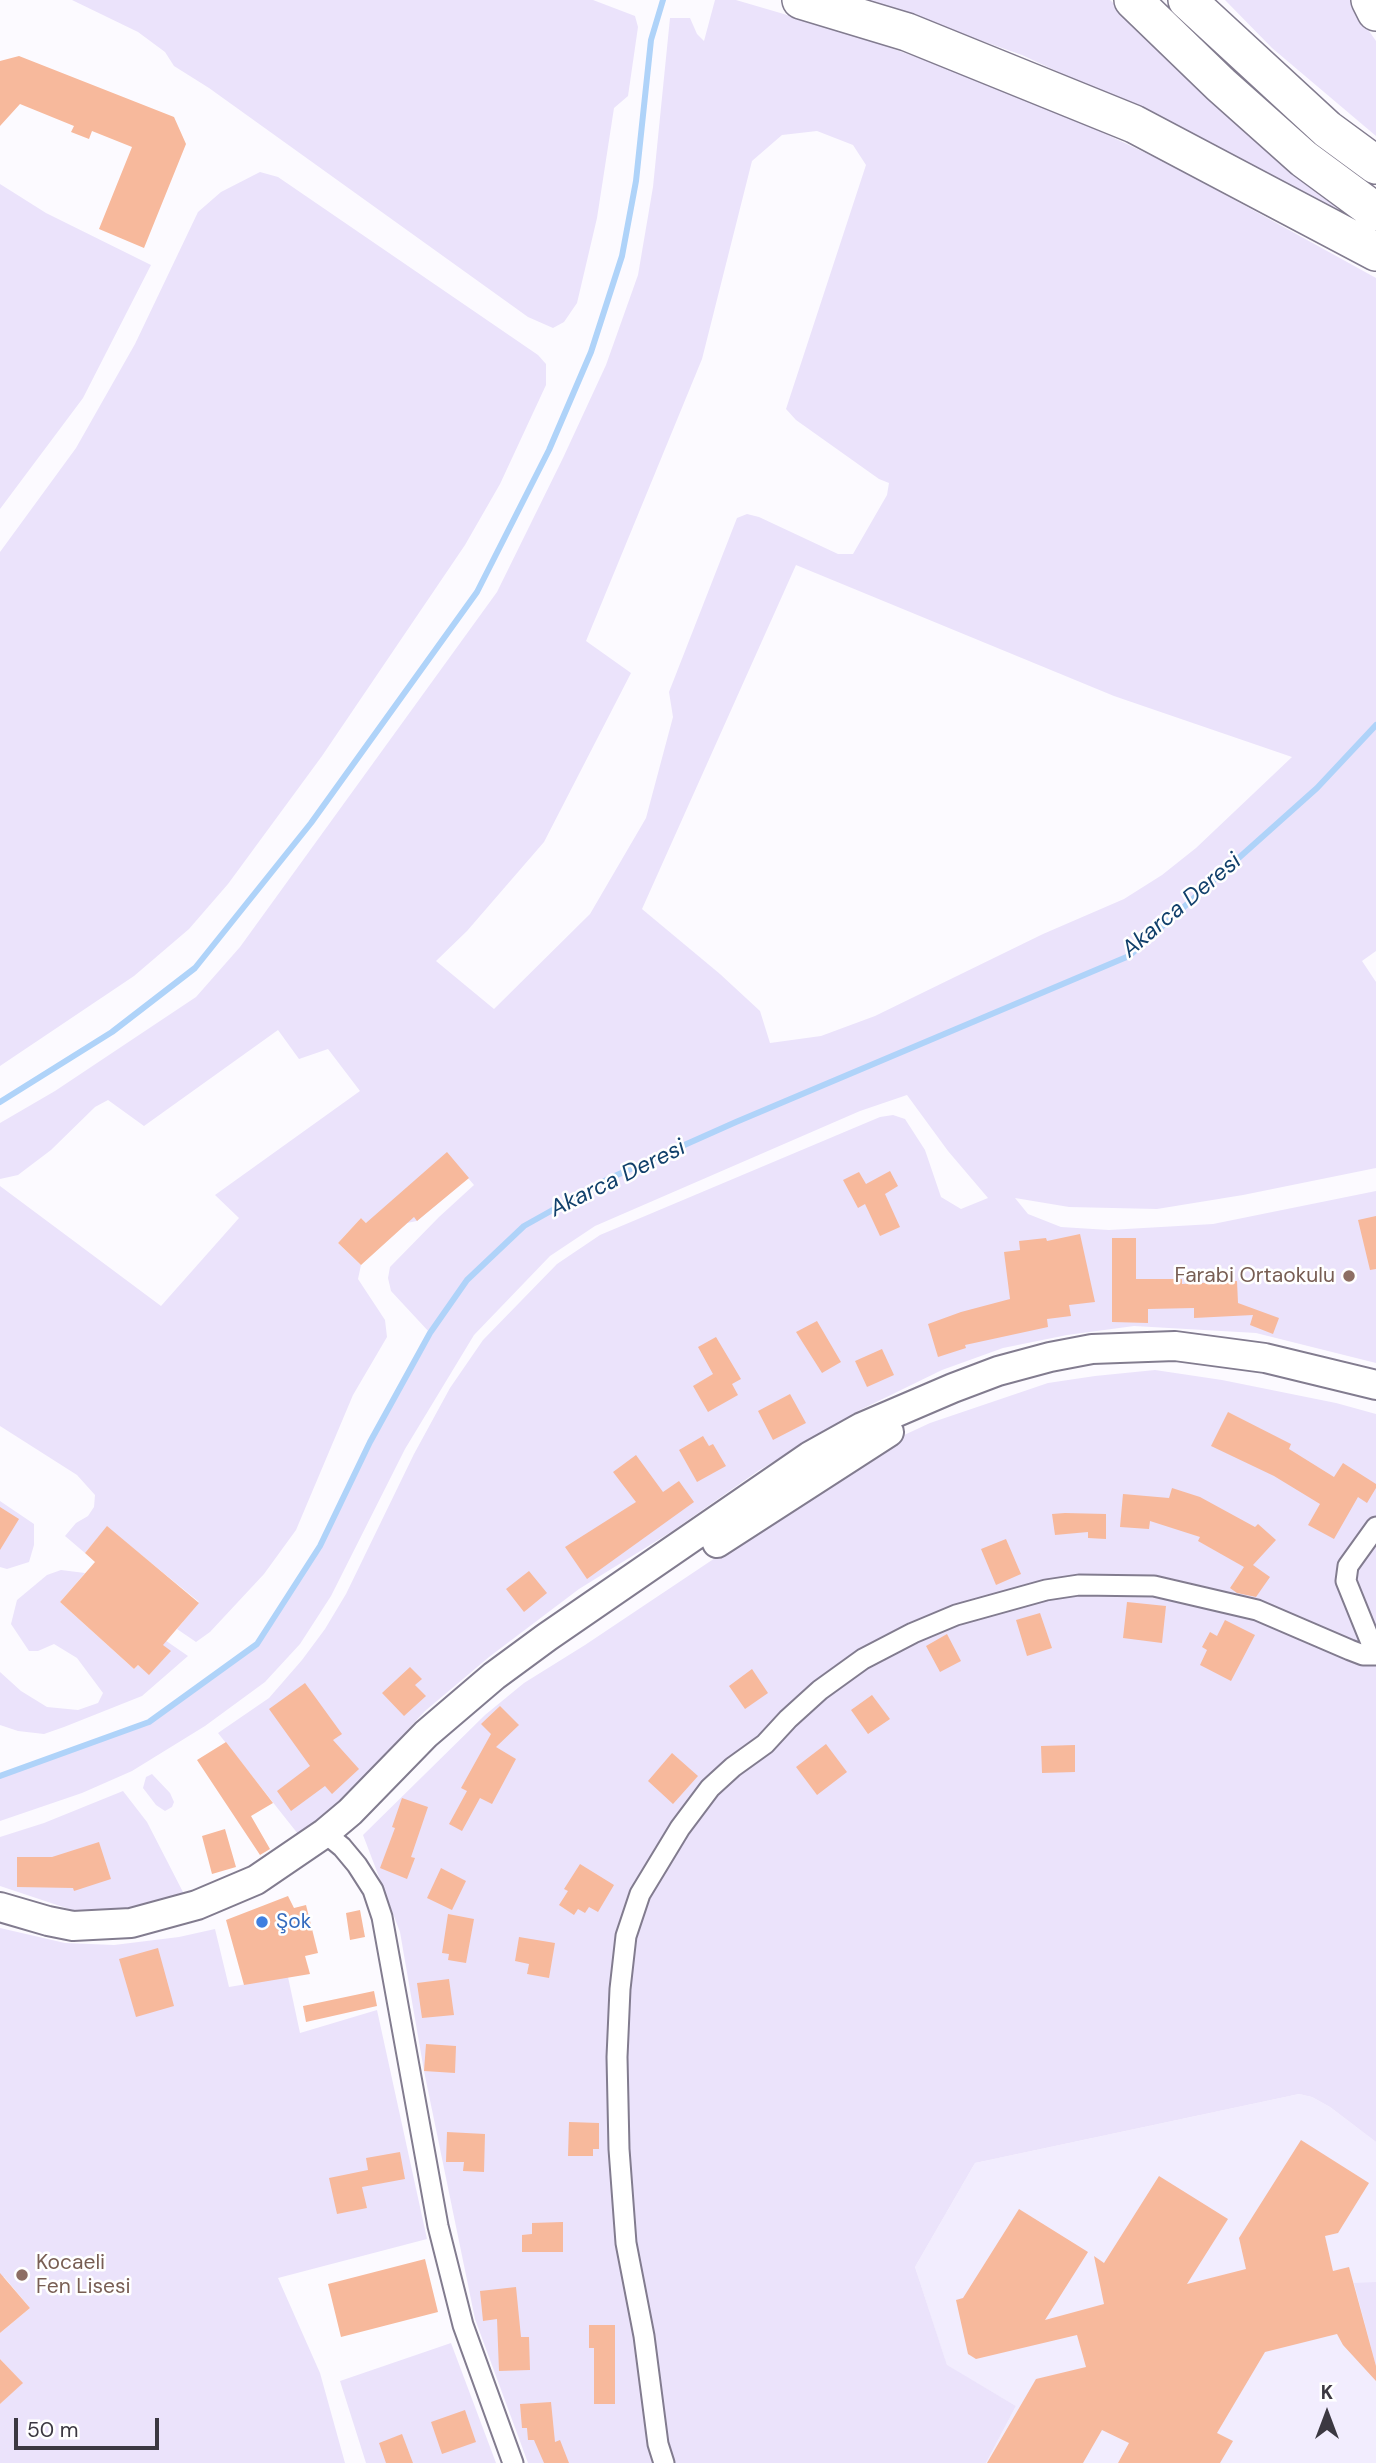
<!DOCTYPE html>
<meta charset="utf-8">
<style>
body{margin:0}
#map{position:relative;width:1376px;height:2463px;overflow:hidden;background:#fcfaff;font-family:"DM Sans",sans-serif}
canvas{display:block}
.north{position:absolute;left:1292px;top:2379px;width:70px;height:70px;-webkit-text-stroke:5px #fff;paint-order:stroke;rotate:0deg;font-size:19px;font-weight:700;line-height:28px;text-align:center;color:#3b3841}
.north::after{content:'';display:block;margin:auto;width:24px;height:32px;background:#3b3841;clip-path:polygon(50% 0,100% 100%,50% 72%,0 100%)}
.scale{position:absolute;left:14px;top:2418px;width:145px;height:32px;box-sizing:border-box;border:4px solid #3b3841;border-top:0;padding-left:9px;font-size:21px;line-height:24px;white-space:nowrap;color:#3b3841;-webkit-text-stroke:5px #fff;paint-order:stroke}
</style>
<div id="map">
<canvas width="1376" height="2463"></canvas>
<div class="north">K</div>
<div class="scale">50 m</div>
</div>
<script>
const ctx = document.querySelector('canvas').getContext('2d');
ctx.lineJoin = 'round';
function fillPath(path, color) { ctx.fillStyle = color; ctx.fill(path, 'evenodd'); }
const poly = rows => new Path2D(rows.map(r => 'M' + r).join(''));
function strokePath(path, color, width, dash) { ctx.strokeStyle = color; ctx.lineWidth = width; ctx.lineCap = dash ? 'butt' : 'round'; ctx.setLineDash(dash || []); ctx.stroke(path); }
function write(font, color, halo, rows, align = 'center') {
  ctx.font = font + ' "DM Sans",sans-serif'; ctx.lineWidth = 5; ctx.setLineDash([]); ctx.textBaseline = 'middle'; ctx.strokeStyle = halo; ctx.fillStyle = color; for (const [text, x, y, turn = 0] of rows) {
    ctx.save(); ctx.translate(x, y); ctx.rotate((+turn || 0) * Math.PI / 180); ctx.textAlign = isNaN(turn) ? turn : align; if (halo) ctx.strokeText(text, 0, 0); ctx.fillText(text, 0, 0); ctx.restore();
  }
}
const built = poly([
 [1299,2094,1312,2097,1330,2107,1376,2142,1376,2463,986,2463,1016,2406,947,2366,915,2267,975,2163]
]);
const green = poly([
 [72,0,593,0,635,16,638,27,628,96,614,108,597,218,577,303,564,322,553,328,528,317,209,88,174,66,165,52,138,32],
 [715,0,736,0,852,34,1030,98,1173,166,1376,278,1376,951,1362,961,1376,982,1376,1168,1243,1195,1157,1209,1069,1207,1015,1198,1028,1214,1061,1227,1109,1230,1213,1224,1376,1191,1376,1363,1256,1333,1134,1326,1067,1335,1003,1348,942,1370,860,1410,758,1471,671,1532,579,1589,489,1657,425,1711,327,1817,298,1834,218,1733,269,1698,302,1660,325,1629,346,1594,414,1454,450,1388,483,1340,557,1264,600,1235,880,1117,893,1115,905,1119,925,1150,941,1197,961,1209,988,1198,948,1151,907,1095,860,1111,595,1226,550,1256,474,1335,405,1449,331,1596,300,1644,265,1682,205,1726,132,1771,82,1793,0,1821,0,1776,149,1722,257,1644,320,1546,370,1442,430,1333,391,1291,388,1278,390,1267,439,1217,474,1185,468,1178,417,1221,407,1223,385,1241,361,1218,338,1243,361,1265,358,1279,385,1320,387,1337,353,1395,296,1530,264,1574,210,1632,196,1642,177,1629,199,1602,107,1527,85,1553,65,1536,76,1523,88,1516,94,1507,95,1495,77,1475,0,1426,0,1186,161,1306,239,1218,215,1195,360,1091,328,1049,299,1059,278,1030,144,1126,108,1100,95,1107,51,1150,18,1175,0,1179,0,1123,55,1091,196,997,240,947,497,592,563,458,606,365,638,275,653,187,670,18,690,18,697,34,704,41],
 [817,131,853,145,866,165,786,409,796,420,879,479,889,483,887,495,853,554,838,554,759,517,747,514,737,518,669,692,673,717,646,818,590,914,494,1009,436,961,467,931,544,842,631,673,586,641,702,359,752,161,782,135],
 [796,565,1114,696,1292,757,1196,848,1162,875,1124,899,1043,934,875,1016,821,1036,770,1043,760,1011,720,974,642,909],
 [865,0,1110,0,1240,119,1376,230,1376,233,1189,133,1022,55],
 [1225,0,1352,0,1360,18,1376,41,1376,136,1272,48],
 [260,172,278,177,538,355,546,364,546,385,500,484,465,545,322,756,228,884,189,929,134,976,0,1066,0,552,76,448,135,344,198,212,221,192],
 [0,184,46,213,151,265,83,398,0,509],
 [1155,1370,1222,1380,1336,1403,1376,1414,1376,2142,1330,2107,1312,2097,1299,2094,975,2163,915,2267,947,2365,1016,2406,986,2463,528,2463,475,2319,424,2071,400,1932,363,1835,485,1715,524,1683,585,1645,887,1443,930,1423,1048,1383,1095,1376],
 [0,1501,34,1524,34,1545,29,1562,7,1569,0,1567],
 [61,1570,85,1573,60,1602,134,1669,138,1665,149,1674,170,1652,159,1642,162,1638,188,1656,142,1696,64,1727,44,1734,18,1731,0,1725,0,1672,21,1691,47,1707,78,1710,98,1703,103,1693,77,1658,54,1644,38,1651,29,1651,11,1624,17,1600,47,1575],
 [152,1774,170,1793,174,1802,172,1807,165,1811,156,1805,143,1788,146,1777],
 [123,1791,147,1822,185,1896,134,1909,102,1912,75,1911,0,1886,0,1837,44,1823],
 [0,1928,65,1943,114,1945,179,1937,215,1929,229,1987,288,1977,300,2033,377,2010,427,2239,278,2278,320,2373,345,2463,0,2463,0,2404,22,2383,0,2359,0,2333,30,2308,4,2277,0,2279],
 [1376,2282,1376,2366,1354,2283],
 [451,2343,496,2463,366,2463,340,2381]
]);
const stream = poly([
 [0,1102,112,1032,195,968,311,823,477,592,549,450,591,352,622,256,636,181,651,40,663,0],
 [0,1776,149,1722,257,1644,320,1546,370,1442,430,1333,467,1280,524,1226,608,1179,736,1122,1129,956,1317,788,1376,725]
]);
const building = poly([
 [19,56,174,117,186,144,144,248,99,229,132,147,92,131,89,139,71,132,74,126,20,104,0,126,0,61],
 [447,1152,469,1178,417,1221,414,1217,361,1265,338,1243,361,1218,366,1223],
 [890,1171,898,1186,885,1194,900,1227,880,1236,865,1204,858,1208,843,1180,859,1172,866,1184],
 [1376,1216,1376,1269,1370,1270,1358,1220],
 [1080,1234,1095,1302,1069,1305,1071,1316,1047,1319,1048,1327,965,1345,966,1348,938,1357,928,1324,961,1312,1010,1299,1004,1252,1020,1250,1019,1241,1046,1238,1047,1241],
 [1112,1238,1136,1238,1136,1279,1182,1279,1182,1284,1237,1281,1238,1303,1279,1318,1273,1334,1250,1325,1253,1315,1194,1318,1194,1308,1148,1309,1148,1323,1112,1322],
 [817,1321,841,1362,822,1373,796,1332],
 [716,1337,741,1379,732,1384,738,1395,708,1412,693,1386,713,1374,698,1347],
 [882,1349,894,1375,867,1387,855,1361],
 [790,1394,806,1423,773,1440,758,1411],
 [1228,1412,1291,1444,1289,1449,1334,1477,1343,1463,1376,1484,1376,1488,1367,1503,1358,1497,1334,1539,1308,1525,1320,1504,1274,1476,1211,1446],
 [703,1436,709,1446,713,1444,726,1466,697,1482,679,1450],
 [636,1455,663,1492,679,1481,694,1502,587,1579,565,1547,636,1502,613,1472],
 [1172,1488,1200,1497,1255,1527,1258,1524,1276,1540,1253,1565,1270,1577,1256,1597,1237,1593,1230,1588,1244,1567,1198,1541,1200,1537,1150,1521,1149,1529,1120,1527,1123,1494,1169,1498],
 [0,1507,19,1519,0,1550],
 [1065,1513,1106,1514,1106,1539,1088,1538,1088,1532,1055,1535,1052,1514],
 [107,1526,199,1603,163,1645,171,1651,149,1675,138,1665,134,1669,60,1602,95,1562,85,1553],
 [1006,1539,1021,1574,996,1585,981,1549],
 [529,1571,547,1593,524,1612,506,1589],
 [1127,1602,1166,1606,1162,1643,1123,1638],
 [1040,1613,1052,1648,1027,1656,1016,1620],
 [1225,1620,1255,1635,1231,1681,1200,1665,1207,1650,1202,1647,1210,1632,1217,1636],
 [947,1634,961,1661,940,1672,926,1646],
 [410,1667,422,1679,415,1685,426,1696,404,1716,382,1693],
 [752,1669,768,1693,745,1709,729,1686],
 [305,1683,342,1734,333,1740,359,1769,332,1794,325,1786,291,1811,277,1791,310,1766,269,1709],
 [872,1695,890,1719,868,1734,851,1710],
 [500,1706,519,1725,496,1747,516,1759,492,1804,480,1798,462,1831,449,1824,467,1791,461,1788,491,1734,481,1724],
 [226,1742,273,1803,251,1816,270,1849,260,1855,197,1760],
 [826,1744,847,1772,817,1795,796,1767],
 [1075,1745,1075,1772,1042,1773,1041,1746],
 [672,1753,698,1776,673,1804,648,1781],
 [402,1798,428,1807,411,1857,415,1858,407,1879,380,1868,395,1828,392,1827],
 [225,1829,236,1867,212,1874,202,1836],
 [99,1842,111,1879,74,1891,73,1888,17,1887,17,1857,52,1857],
 [580,1864,614,1885,598,1912,589,1907,585,1913,578,1909,574,1915,559,1905,568,1891,564,1889],
 [441,1868,466,1881,452,1910,427,1898],
 [288,1896,294,1908,306,1905,318,1953,305,1956,310,1974,244,1985,226,1920],
 [360,1910,365,1937,350,1940,346,1913],
 [448,1914,474,1919,466,1963,448,1960,449,1954,442,1953],
 [519,1937,555,1943,549,1978,527,1974,529,1964,515,1961],
 [158,1948,174,2006,136,2017,119,1959],
 [449,1979,454,2015,422,2018,417,1983],
 [374,1991,377,2006,306,2022,303,2006],
 [426,2044,456,2046,455,2073,424,2071],
 [569,2122,599,2123,599,2149,593,2149,593,2156,568,2156],
 [447,2132,485,2134,484,2172,463,2171,464,2162,446,2162],
 [1301,2140,1369,2183,1338,2233,1325,2236,1333,2271,1349,2267,1376,2366,1376,2381,1343,2345,1337,2334,1265,2352,1217,2433,1233,2441,1220,2463,1118,2463,1129,2443,1102,2430,1083,2463,987,2463,1036,2379,1086,2367,1077,2335,976,2359,968,2354,956,2300,963,2298,1019,2209,1088,2252,1045,2320,1104,2304,1094,2256,1104,2263,1159,2176,1228,2219,1187,2284,1246,2269,1239,2238],
 [400,2152,405,2179,362,2187,367,2208,337,2214,329,2178,368,2170,366,2158],
 [563,2222,563,2252,522,2252,522,2235,532,2234,532,2223],
 [425,2259,438,2312,341,2337,328,2284],
 [0,2273,30,2308,0,2333],
 [516,2287,521,2337,529,2337,530,2370,499,2371,497,2319,483,2321,480,2291],
 [589,2325,615,2325,615,2404,594,2404,594,2348,589,2348],
 [0,2359,23,2383,0,2404],
 [551,2402,555,2442,560,2440,569,2463,544,2463,534,2440,528,2440,527,2428,522,2428,520,2404],
 [465,2410,476,2442,442,2454,431,2422],
 [402,2434,413,2463,386,2463,379,2443]
]);
const minor = poly([
 [1376,1527,1348,1566,1346,1581,1376,1655],
 [325,1833,342,1847,357,1865,373,1890,382,1917,438,2226,463,2325,513,2463],
 [664,2463,658,2444,644,2336,626,2243,619,2149,617,2057,620,1989,626,1936,640,1894,680,1828,710,1788,733,1767,765,1744,788,1719,820,1690,863,1659,913,1633,956,1615,1046,1590,1079,1585,1154,1586,1257,1610,1350,1650,1363,1655,1376,1655]
]);
const secondary = poly([
 [717,1543,889,1432],
 [0,1907,48,1921,73,1926,131,1923,197,1905,256,1880,325,1833,350,1812,426,1734,494,1676,547,1637,810,1456,862,1427,953,1388,998,1371,1050,1357,1092,1349,1175,1346,1265,1358,1376,1385]
]);
const motorway = poly([
 [801,0,907,32,1134,124,1376,252],
 [1133,0,1221,85,1304,159,1376,212],
 [1187,0,1327,129,1376,165],
 [1370,0,1376,12]
]);
const markers = [
 [1349,1276,7,"#8d6e63"],
 [262,1922,7,"#3f7fe0"],
 [22,2275,7,"#8d6e63"]
];
const educationNames = [
 ["Farabi Ortaokulu",1335,1276],
 ["Kocaeli",36,2263,"left"],
 ["Fen Lisesi",36,2287,"left"]
];
const shopNames = [
 ["Şok",276,1922]
];
const waterNames = [
 ["Akarca Deresi",1182,906,-40],
 ["Akarca Deresi",618,1179,-26]
];
fillPath(built, '#f2edfe');
fillPath(green, '#ebe3fb');
strokePath(stream, '#afd3f9', 6);
fillPath(building, '#f7b99c');
strokePath(minor, '#827c8f', 23);
strokePath(secondary, '#827c8f', 32);
strokePath(motorway, '#827c8f', 40);
strokePath(minor, '#fff', 19);
strokePath(secondary, '#fff', 28);
strokePath(motorway, '#fff', 37);
for (const [x, y, r, color] of markers) { const dot = new Path2D(); dot.arc(x, y, r, 0, 2 * Math.PI); ctx.fillStyle = color; ctx.fill(dot); strokePath(dot, '#fff', 2.5); }
write('21px', '#785e54', '#fff', educationNames, 'right');
write('21px', '#366cbe', '#fff', shopNames, 'left');
write('italic 23px', '#11406b', '#fff', waterNames);
</script>
